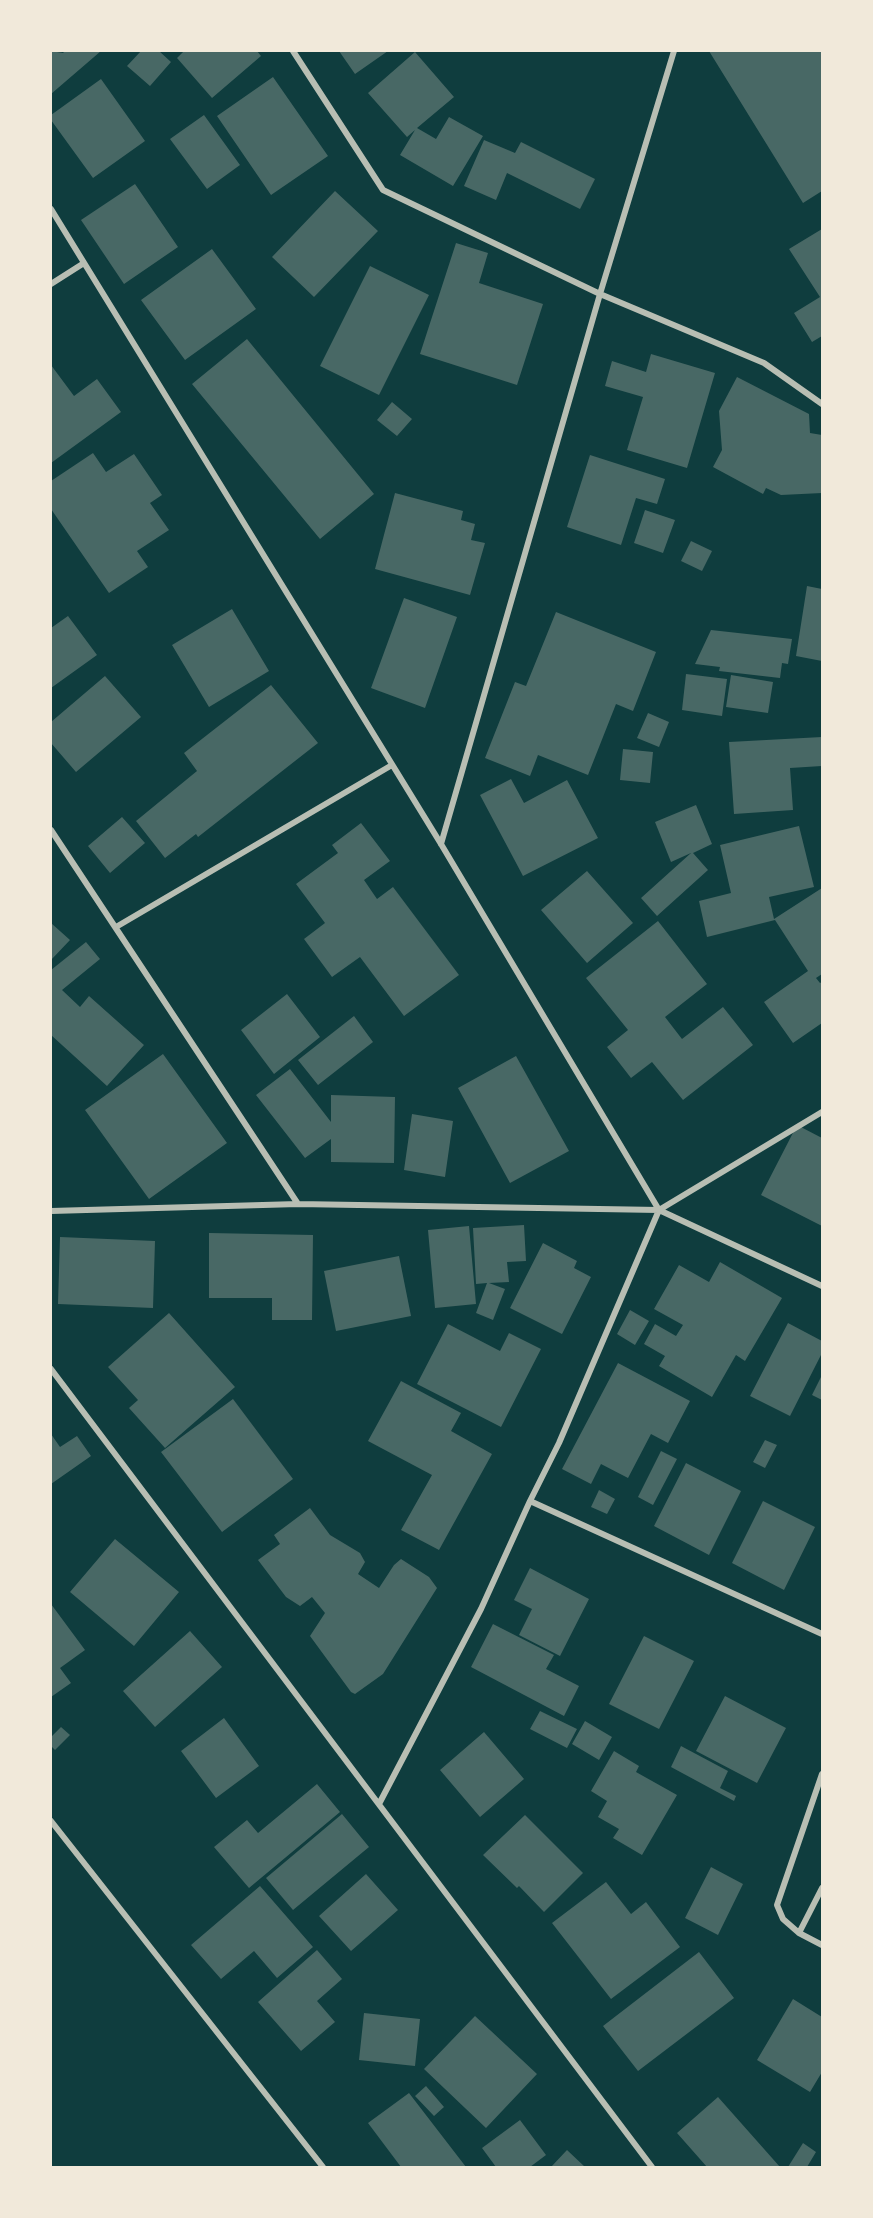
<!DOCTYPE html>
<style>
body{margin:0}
#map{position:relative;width:873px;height:2218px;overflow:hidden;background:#0f3d3e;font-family:"Titillium Web",sans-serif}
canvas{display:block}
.frame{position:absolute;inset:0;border:52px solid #f1e9da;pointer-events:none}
</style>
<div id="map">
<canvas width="873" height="2218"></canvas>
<div class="frame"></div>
</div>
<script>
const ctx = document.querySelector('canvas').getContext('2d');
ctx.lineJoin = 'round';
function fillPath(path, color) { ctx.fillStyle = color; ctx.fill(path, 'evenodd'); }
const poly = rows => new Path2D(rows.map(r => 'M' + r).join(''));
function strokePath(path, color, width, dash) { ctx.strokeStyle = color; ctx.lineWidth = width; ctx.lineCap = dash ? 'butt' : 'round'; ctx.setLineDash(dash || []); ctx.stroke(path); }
const building = poly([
 [51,51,63,53,65,51,101,51,51,94],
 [141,51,159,51,171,62,150,86,127,66],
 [184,51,257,51,261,56,212,98,177,58],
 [339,51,388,51,355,74],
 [709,51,822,51,822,191,803,203],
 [415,52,454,97,417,128,436,139,449,117,483,136,453,186,400,155,415,130,407,137,368,93],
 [273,77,328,156,271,195,217,116],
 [101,79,145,141,93,178,51,120,51,115],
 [204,115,240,165,207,189,170,139],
 [484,140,515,153,521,142,595,179,580,209,507,173,496,200,464,186],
 [135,184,178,247,124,284,81,220],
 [335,191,378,231,314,297,272,257],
 [822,229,822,336,812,342,794,313,820,297,789,249],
 [456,243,488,253,479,283,543,304,517,385,420,354],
 [212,249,256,309,185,360,141,300],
 [370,266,429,295,379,395,320,366],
 [247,339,374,494,320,539,192,384],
 [651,354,715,373,687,468,627,450,643,397,605,386,612,361,646,372],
 [51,365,74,396,97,379,121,412,51,463],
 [737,377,809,414,810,433,822,435,822,493,781,495,766,488,763,494,713,467,722,450,719,411],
 [392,402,412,419,397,436,377,420],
 [93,453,106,472,134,454,162,495,150,503,169,530,137,551,148,567,109,593,51,509,51,481],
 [590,455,665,479,657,504,636,498,621,545,567,527],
 [395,493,463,511,461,520,475,524,471,540,485,543,470,595,375,569],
 [645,510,675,520,663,553,634,543],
 [691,541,712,551,702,571,681,561],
 [807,586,822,589,822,661,796,656],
 [404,598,457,617,425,708,371,688],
 [232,609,269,671,209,707,172,645],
 [556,612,656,652,633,711,616,704,588,775,538,755,530,776,485,758,515,682,526,686],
 [68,616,97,655,51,688,51,628],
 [711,630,792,639,788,664,782,663,780,678,719,671,720,667,695,664],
 [686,674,727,679,722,716,682,710],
 [731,675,773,682,768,713,726,707],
 [105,676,141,717,76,772,51,743,51,722],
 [271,685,318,743,198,837,196,834,165,858,136,821,197,771,184,753],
 [648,713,669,722,659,747,637,738],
 [822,737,822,766,790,768,793,810,734,814,729,742],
 [623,749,653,752,650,783,620,780],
 [511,779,524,803,567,780,598,838,523,876,480,795],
 [696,805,712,844,693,853,708,870,657,916,641,898,691,853,671,862,655,822],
 [122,817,145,843,110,873,88,846],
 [361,823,390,861,364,880,377,899,393,887,459,975,404,1016,360,957,332,977,304,939,325,923,296,884,338,853,332,845],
 [799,826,814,887,769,897,774,919,822,888,822,974,816,978,820,983,822,982,822,1023,793,1043,764,1002,808,971,775,920,707,937,699,901,731,893,720,845],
 [587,871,633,923,587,963,541,910],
 [658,921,707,984,665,1017,682,1039,723,1007,753,1045,683,1100,652,1062,631,1078,607,1047,628,1030,586,978],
 [51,923,70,940,51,960],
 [86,942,100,959,62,990,80,1007,89,996,144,1045,107,1086,51,1035,51,970],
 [287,994,320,1037,274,1074,241,1030],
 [354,1016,373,1042,318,1085,298,1060],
 [163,1054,227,1143,149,1199,85,1110],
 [516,1056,569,1151,510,1183,458,1088],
 [290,1069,331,1122,331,1095,395,1097,394,1163,331,1162,331,1139,305,1158,256,1095],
 [412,1114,453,1121,445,1177,404,1170],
 [797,1125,822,1138,822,1226,761,1195],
 [524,1225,526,1261,507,1262,509,1282,489,1283,505,1289,493,1320,476,1313,487,1283,476,1284,473,1228],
 [469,1226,476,1304,435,1308,428,1230],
 [209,1233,313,1235,312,1320,272,1320,272,1298,209,1298],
 [60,1237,155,1241,153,1308,58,1304],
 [543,1243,577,1261,574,1268,591,1277,562,1334,510,1308],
 [399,1256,411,1316,336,1331,324,1271],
 [720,1262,782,1298,745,1361,736,1355,712,1397,659,1366,665,1356,644,1344,655,1324,676,1336,683,1325,654,1309,679,1265,709,1282],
 [630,1310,649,1321,635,1345,617,1334],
 [169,1313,235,1387,165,1448,129,1408,138,1400,108,1367],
 [788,1323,822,1341,822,1353,790,1416,750,1396],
 [448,1324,500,1351,509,1333,541,1349,501,1427,417,1384],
 [618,1363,690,1401,668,1443,651,1434,628,1478,601,1464,591,1484,562,1469],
 [822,1375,822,1400,812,1395],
 [401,1381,461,1413,451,1431,492,1454,439,1550,401,1530,432,1475,368,1441],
 [233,1399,293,1479,222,1532,161,1452],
 [51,1434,60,1447,77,1436,91,1456,51,1484],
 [765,1440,777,1445,765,1468,753,1462],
 [661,1451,677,1459,653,1505,638,1497],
 [686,1463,741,1491,709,1555,654,1526],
 [599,1490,615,1499,607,1514,591,1507],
 [763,1501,815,1527,784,1590,732,1563],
 [310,1508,330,1535,360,1553,365,1562,358,1574,379,1588,394,1565,401,1559,429,1577,437,1588,383,1674,355,1694,351,1692,310,1636,325,1613,312,1597,300,1606,286,1597,258,1560,280,1544,274,1535],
 [115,1539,179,1592,134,1646,70,1592],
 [530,1568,589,1599,560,1656,519,1635,532,1609,514,1600],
 [51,1604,85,1650,60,1668,71,1683,51,1697],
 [493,1624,554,1655,546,1669,579,1686,564,1716,471,1667],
 [190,1631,222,1667,155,1727,123,1691],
 [644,1636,694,1661,659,1729,609,1704],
 [725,1696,786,1728,757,1783,696,1751],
 [540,1711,577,1729,567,1748,530,1729],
 [224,1718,259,1766,216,1798,181,1751],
 [585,1721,612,1737,599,1760,572,1744],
 [61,1727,70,1735,55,1750,51,1746,51,1737],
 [484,1732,524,1779,480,1817,440,1770],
 [681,1746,728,1771,720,1788,736,1796,734,1801,671,1767],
 [614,1751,639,1766,636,1772,677,1795,642,1855,613,1838,619,1829,598,1817,607,1801,591,1791],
 [317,1784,340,1812,249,1888,214,1847,247,1820,258,1833],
 [342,1814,369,1847,293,1910,266,1878],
 [525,1815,583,1873,544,1912,519,1886,517,1888,483,1855],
 [711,1867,743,1884,718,1935,685,1918],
 [366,1874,398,1910,351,1951,319,1916],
 [606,1882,631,1914,646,1902,680,1947,611,1999,552,1923],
 [260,1886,313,1947,277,1978,254,1951,221,1979,191,1945],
 [317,1950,342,1979,317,2001,335,2022,301,2051,258,2002],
 [699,1952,734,1998,638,2071,603,2026],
 [793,1999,822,2017,822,2072,810,2092,757,2060],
 [364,2013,420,2019,415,2066,359,2060],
 [475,2016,537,2074,486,2128,424,2069],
 [426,2086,444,2107,434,2116,415,2096],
 [409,2093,466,2167,401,2167,368,2123],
 [718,2097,780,2167,707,2167,677,2133],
 [520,2120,546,2155,530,2167,496,2167,482,2148],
 [803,2143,816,2152,807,2167,788,2167],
 [567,2150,585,2167,551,2167]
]);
const minor = poly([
 [293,51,383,190,600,294,764,363,822,404],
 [51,209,441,844,659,1210,822,1286],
 [51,284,84,263],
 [51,830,298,1204],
 [441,844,600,294,674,51],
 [116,927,392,765],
 [659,1210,822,1112],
 [51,1211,298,1204,659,1210],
 [51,1369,652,2167],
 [530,1501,822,1634],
 [822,1774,777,1905,783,1919,799,1933,822,1945],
 [379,1804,481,1609,530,1501,559,1443,659,1210],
 [51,1821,323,2167],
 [799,1933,822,1888]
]);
fillPath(building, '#486865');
strokePath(minor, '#b8beb3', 6);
</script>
